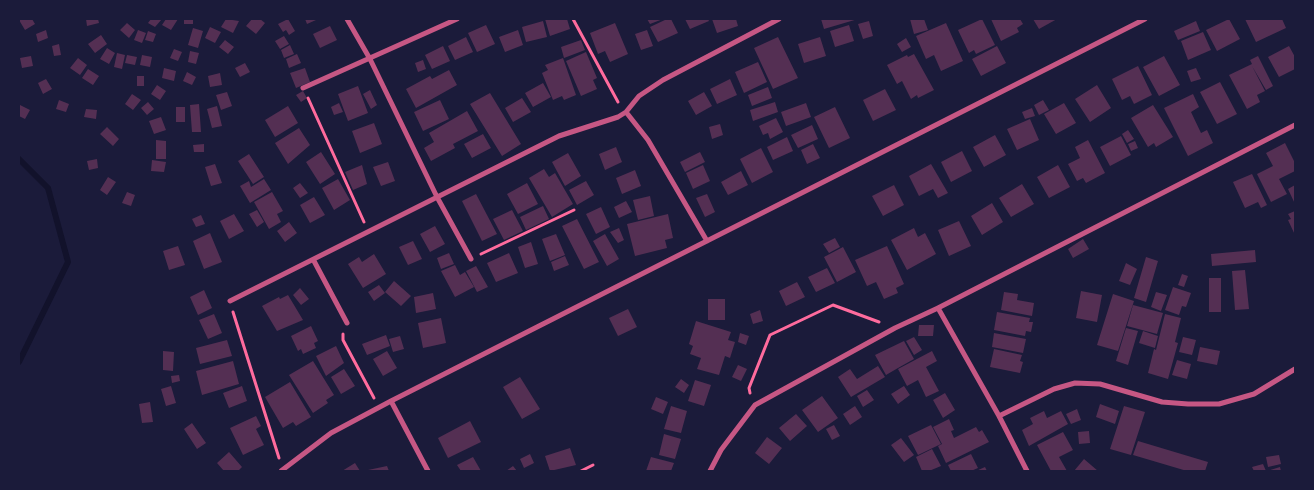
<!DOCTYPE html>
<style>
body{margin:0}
#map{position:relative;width:1314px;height:490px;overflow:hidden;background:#1b1b3a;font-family:Manrope,sans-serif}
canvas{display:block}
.frame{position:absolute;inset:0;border:20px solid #1b1b3a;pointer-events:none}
</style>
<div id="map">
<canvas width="1314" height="490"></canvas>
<div class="frame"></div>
</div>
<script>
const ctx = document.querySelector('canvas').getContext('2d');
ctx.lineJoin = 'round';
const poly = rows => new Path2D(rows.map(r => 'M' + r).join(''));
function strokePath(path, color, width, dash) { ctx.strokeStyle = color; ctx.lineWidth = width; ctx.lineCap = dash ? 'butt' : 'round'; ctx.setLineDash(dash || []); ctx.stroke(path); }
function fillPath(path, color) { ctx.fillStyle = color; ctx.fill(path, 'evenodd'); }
const stream = poly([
 [19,159,48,188,68,262,19,362]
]);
const building = poly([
 [21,19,32,19,35,24,25,30,19,20],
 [86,19,98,19,99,23,87,26],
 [151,19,162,19,155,27,148,23],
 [166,19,178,19,171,30,162,25],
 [184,19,193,19,193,24,184,24],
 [226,19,239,21,233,33,221,27],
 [252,19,260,19,265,23,256,34,246,26],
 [288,19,295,31,289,35,286,30,283,32,278,24],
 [305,19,316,19,316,20,307,24],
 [545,19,567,19,570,29,550,36],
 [647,19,663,19,650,24],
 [667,19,671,19,678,33,658,42,650,27],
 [685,19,708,19,709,21,690,29],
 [712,19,736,19,738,26,717,33],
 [821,19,858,19,824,29],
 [910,19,924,19,928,30,914,34],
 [982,19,995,45,976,54,974,50,969,53,958,30],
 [991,19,1020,19,1023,24,1017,28,1019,32,1001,41],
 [1033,19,1057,19,1039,29],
 [1229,19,1240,39,1217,51,1206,30],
 [1245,19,1282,19,1286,28,1256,42],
 [543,21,547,37,526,42,522,27],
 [869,21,873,36,863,39,858,24],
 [1196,21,1200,31,1178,40,1174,31],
 [127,23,135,30,129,38,120,30],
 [615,23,628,54,610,62,605,51,598,54,590,33],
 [946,23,963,61,941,71,934,55,926,59,916,36],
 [486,25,495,44,477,52,468,33],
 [849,25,854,41,835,47,830,31],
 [330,26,337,40,320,48,313,34],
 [210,27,221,32,215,43,205,38],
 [193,28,203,31,198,48,188,45],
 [46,30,48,38,38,42,36,34],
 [138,30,146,33,142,43,134,40],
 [518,30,523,45,505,52,499,37],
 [647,30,653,46,641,50,635,34],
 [148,31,156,34,153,42,145,40],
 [1203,32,1211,50,1188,60,1181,41],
 [101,35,107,44,95,53,88,44],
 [284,36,289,44,280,49,275,41],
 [466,37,473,52,455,60,448,46],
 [778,37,798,78,773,89,754,48],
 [820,37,826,56,804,63,798,44],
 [906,38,911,47,902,52,897,44],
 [225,40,234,47,228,54,219,47],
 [581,40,585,50,564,58,561,47],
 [59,44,61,55,54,56,52,46],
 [290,45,294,54,284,58,281,50],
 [443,46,450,61,432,69,425,55],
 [997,46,1006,63,981,76,972,59],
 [1289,46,1295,57,1295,69,1279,77,1268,57],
 [107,48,115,53,109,64,100,59],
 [174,49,182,52,178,61,170,58],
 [190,51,199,53,196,64,188,62],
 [586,52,597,78,593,80,597,89,581,96,566,61],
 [117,53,125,55,122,69,114,67],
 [297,54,301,63,289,68,286,59],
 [914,54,934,90,918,98,917,95,911,99,902,81,897,84,887,65,907,55,908,57],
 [127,55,137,57,135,65,125,63],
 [142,55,152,57,150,67,140,65],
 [31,56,33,66,22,68,20,58],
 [1164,56,1180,85,1159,96,1143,67],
 [1258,56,1273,86,1266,90,1252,66,1265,91,1257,95,1260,102,1247,109,1229,75,1252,64,1250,60],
 [78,58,87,65,80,75,70,68],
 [563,58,576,95,564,100,562,96,553,100,542,73,548,70,545,65],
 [423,60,426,69,418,72,415,63],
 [758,62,767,82,744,93,735,72],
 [245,63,250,72,240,77,235,68],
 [1138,66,1152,95,1134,104,1130,96,1122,100,1112,79],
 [164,68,176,71,174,81,162,78],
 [305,68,310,82,296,88,290,73],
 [1196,68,1201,79,1191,82,1187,71],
 [88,69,99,76,93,85,82,78],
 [449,70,457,85,416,108,406,89,430,76,432,79],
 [187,72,196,77,192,85,183,81],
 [220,73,222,85,210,87,208,76],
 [137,76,144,76,144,86,137,86],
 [46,79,52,89,43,94,38,83],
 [730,79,737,95,717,104,710,89],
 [1220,82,1237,114,1217,124,1200,92],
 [543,83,551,97,533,107,525,93],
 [157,85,166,91,160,100,151,94],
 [1097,85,1111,108,1090,122,1075,99],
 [358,86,368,113,348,121,338,94],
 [768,87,772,98,752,106,748,95],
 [885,89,896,110,873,121,863,100],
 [370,90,377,105,371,109,363,94],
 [303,91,307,98,301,102,296,95],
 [227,92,232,106,221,110,216,95],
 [704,92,712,106,696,115,688,101],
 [490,93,521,144,502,156,470,104],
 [132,94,141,100,133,110,125,104],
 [1193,94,1199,107,1191,112,1201,133,1207,130,1213,143,1188,156,1164,108],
 [522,98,531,112,513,122,505,108],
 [59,100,69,104,66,112,56,109],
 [440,100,449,119,423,131,414,112],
 [1043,100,1049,110,1039,115,1034,105],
 [148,102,154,109,147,115,141,108],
 [775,102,778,112,753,121,750,110],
 [339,103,343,112,334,115,331,107],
 [806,103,811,117,786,126,781,112],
 [1064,103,1076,123,1056,134,1044,114],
 [199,104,201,132,192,132,190,105],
 [20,105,30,110,25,119,19,116],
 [1153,105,1173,137,1156,147,1154,143,1148,147,1131,118],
 [217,106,222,126,212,128,207,109],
 [288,106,298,123,275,137,265,120],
 [176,107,185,107,185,122,176,122],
 [835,107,850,138,829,148,814,117],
 [1032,108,1035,116,1025,119,1022,112],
 [86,109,97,110,96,119,84,117],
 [467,111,478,131,453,144,455,148,431,161,424,148,434,142,429,133],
 [161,117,166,130,154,134,149,121],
 [776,118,783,132,770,139,768,133,763,135,759,126],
 [1030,119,1039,140,1017,150,1007,129],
 [374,123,382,144,360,153,352,131],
 [720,124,723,135,712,139,709,127],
 [812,125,818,139,798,148,791,135],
 [107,127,119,139,113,146,100,134],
 [299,128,310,145,288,164,275,143],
 [1128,130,1134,139,1127,143,1122,134],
 [483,134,491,148,472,158,464,144],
 [995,135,1006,155,984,167,973,147],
 [1121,136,1131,155,1110,166,1100,147],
 [787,137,793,151,773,160,767,147],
 [156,140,166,141,166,159,156,159],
 [1088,140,1105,173,1086,183,1083,178,1077,181,1068,164,1080,158,1075,147],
 [1135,141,1138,148,1131,151,1128,144],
 [1285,143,1295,163,1295,171,1279,179,1287,194,1271,202,1257,174,1273,166,1266,153],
 [204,144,204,152,194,152,193,145],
 [813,144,820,158,807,164,801,150],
 [616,147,622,162,605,170,599,154],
 [761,148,773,172,752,183,740,159],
 [962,151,972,171,951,182,941,162],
 [321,152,335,174,320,184,306,162],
 [700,152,705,162,685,172,680,162],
 [568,153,581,176,565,186,552,162],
 [249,154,264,177,253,184,238,161],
 [97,159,98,168,89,170,87,161],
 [152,160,166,162,164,172,151,171],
 [388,162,395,181,381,186,373,167],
 [215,164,222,183,211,186,205,167],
 [931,164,948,193,938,198,933,189,919,196,909,176],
 [362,165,367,184,353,190,345,172],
 [703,165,710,181,693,189,686,173],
 [1058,165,1070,187,1049,198,1037,177],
 [544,169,549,177,555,173,573,204,552,217,529,178],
 [635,170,641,186,622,194,616,178],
 [741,171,748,185,728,195,721,182],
 [1252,174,1267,205,1261,208,1258,202,1245,208,1233,182],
 [108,177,116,182,107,195,100,190],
 [264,179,271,190,250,203,240,186,249,181,251,187],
 [338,179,350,200,334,210,322,188],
 [586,181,594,195,577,205,569,190],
 [300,183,308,193,300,198,293,188],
 [527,183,538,204,518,214,507,194],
 [1022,184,1034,204,1011,217,999,198],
 [894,185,904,205,883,216,872,196],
 [1295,185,1295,204,1288,189],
 [127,192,135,195,131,206,122,203],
 [272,192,283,211,277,214,281,222,269,229,254,202],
 [476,194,497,234,482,241,462,201],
 [707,194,715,212,705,217,696,198],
 [650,196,654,216,638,220,633,200],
 [314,197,325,215,310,223,300,205],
 [626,201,632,212,619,218,614,207],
 [992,203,1003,222,982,235,971,216],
 [543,206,549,219,526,230,520,217],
 [601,207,610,227,596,234,586,214],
 [257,210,264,222,257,227,249,214],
 [512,210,523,231,504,240,493,219],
 [1295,211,1295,235,1288,220,1291,219,1288,214],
 [234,214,244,231,229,239,220,221],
 [668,214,673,238,665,240,667,248,635,256,627,224],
 [201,215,205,224,196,227,192,219],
 [577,219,599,262,584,269,562,226],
 [959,221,971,246,949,256,938,230],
 [289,222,297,233,285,242,277,231],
 [435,226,445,244,430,252,420,234],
 [619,228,624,240,618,243,610,232],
 [914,228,918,237,925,233,936,254,907,270,891,240],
 [210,233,222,262,204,269,193,241],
 [556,234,565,255,550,261,542,239],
 [605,234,619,259,607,266,593,241],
 [835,238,840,247,829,253,823,244],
 [1083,239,1089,249,1073,258,1068,249],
 [413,241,422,259,408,265,399,247],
 [531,242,538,264,525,268,518,247],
 [178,246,185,265,169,270,163,251],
 [887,246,904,284,896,288,898,293,884,299,876,282,867,286,855,260],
 [843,247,856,272,837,282,824,257],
 [1255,250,1256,262,1212,266,1211,254],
 [449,253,454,264,441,269,437,258],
 [509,253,518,273,496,282,487,263],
 [374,254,386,274,363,288,348,264,359,257,362,262],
 [565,256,569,265,554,271,551,262],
 [1146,257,1158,261,1146,302,1134,298],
 [1126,263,1137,269,1130,285,1119,281],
 [455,265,460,275,465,272,474,287,455,297,441,271],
 [476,266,488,287,477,292,466,271],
 [827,268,835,283,816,292,808,277],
 [1245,270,1249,309,1235,310,1232,271],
 [1182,274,1188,276,1184,287,1178,285],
 [1209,278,1221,278,1221,312,1209,312],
 [394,281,411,296,401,306,385,292],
 [797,282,805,297,786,306,779,291],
 [379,285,385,293,374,301,368,292],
 [1173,287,1191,293,1186,307,1182,306,1179,315,1165,310],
 [300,288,309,299,301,305,293,295],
 [204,290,212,308,198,315,190,297],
 [1081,291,1102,295,1097,322,1076,318],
 [1004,292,1018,294,1017,300,1034,303,1032,316,1001,310],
 [1156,292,1167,295,1161,311,1151,307],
 [433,293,436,309,416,313,414,297],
 [1113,294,1134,301,1118,351,1097,345],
 [288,295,303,320,277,331,262,306,279,297,280,299],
 [708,299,725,299,725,320,708,320],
 [1133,305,1163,313,1157,334,1127,326],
 [628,309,637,327,618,336,609,318],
 [760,310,763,321,753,324,750,314],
 [997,312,1030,318,1029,322,1033,322,1031,332,1026,331,1025,336,994,330],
 [214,314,222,333,208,339,199,320],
 [1165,314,1181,318,1175,342,1178,343,1168,379,1148,373,1154,349,1156,350],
 [441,318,446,343,423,348,418,323],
 [696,321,731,332,728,340,735,342,730,358,725,356,719,375,697,369,701,358,690,354,693,346,689,344],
 [919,325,934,325,933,336,918,336],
 [311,326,318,341,314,343,316,348,303,354,301,349,298,351,291,336],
 [1126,328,1138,331,1128,365,1116,361],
 [1143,331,1158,336,1155,348,1139,343],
 [740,333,749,336,746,345,738,342],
 [994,333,1026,339,1023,353,992,347],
 [386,335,390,346,367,355,362,344],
 [400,336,404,349,393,352,389,339],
 [914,337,922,350,914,355,906,341],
 [1183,337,1196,340,1192,355,1179,352],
 [227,340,232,356,200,364,196,348],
 [904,341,914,359,898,368,890,355,898,368,886,375,875,355],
 [336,346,344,363,326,376,316,356],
 [1200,347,1220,351,1217,365,1197,361],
 [994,349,1022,355,1020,361,1023,362,1020,373,990,367],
 [163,351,174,352,173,371,163,370],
 [387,351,397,368,383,376,373,359],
 [932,351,937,361,926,367,939,391,926,397,918,380,907,386,898,369],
 [1177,360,1191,364,1187,379,1172,375],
 [233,361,239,384,202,395,196,371],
 [313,361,334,395,326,400,328,403,313,413,289,375],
 [738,365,747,369,741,381,732,377],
 [878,366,885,377,851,397,838,377,850,369,857,379],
 [344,369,355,386,341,394,331,377],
 [179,375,180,381,172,383,171,376],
 [520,377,540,409,522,419,503,387],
 [681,379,689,385,684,393,675,387],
 [695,380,711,385,704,406,688,401],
 [290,382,311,417,296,426,293,422,283,428,265,397],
 [171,386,176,403,166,406,161,389],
 [242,386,247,401,229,408,223,393],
 [904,386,910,395,898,404,891,394],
 [867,390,874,400,863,407,857,396],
 [945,393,955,410,943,418,933,400],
 [822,396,838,418,818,432,802,410],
 [656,397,668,402,663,414,651,409],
 [150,402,153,422,142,423,139,404],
 [1100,404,1119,411,1115,424,1096,417],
 [671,406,687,411,681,433,664,429],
 [855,406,862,417,850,425,843,414],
 [1124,406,1145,412,1131,455,1110,449],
 [1077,409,1081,420,1071,424,1066,414],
 [1044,411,1047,418,1061,411,1068,424,1029,446,1022,430,1033,424,1030,418],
 [796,414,807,426,790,441,779,428],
 [256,416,261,426,256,429,264,445,243,455,230,428],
 [949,419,954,430,951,431,954,438,976,427,979,432,982,430,989,442,946,463,938,446,942,444,933,427],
 [470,421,481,442,448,458,438,438],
 [192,423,206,443,197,449,184,429],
 [834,425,840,436,832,440,826,429],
 [931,425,941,444,918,455,908,436],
 [1089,431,1090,443,1079,444,1078,432],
 [1063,432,1073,450,1059,457,1067,471,1051,471,1037,445],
 [664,434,681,439,675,459,659,455],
 [767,437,782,448,769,464,755,453],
 [901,438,914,455,904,462,891,445],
 [1138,441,1208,462,1205,471,1187,471,1133,455],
 [570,448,576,465,550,471,545,456],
 [932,449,941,466,929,471,922,471,916,457],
 [229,452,242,467,238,471,224,471,217,463],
 [530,454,534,463,524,468,520,459],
 [971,454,978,468,971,471,951,471,948,465],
 [1279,455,1281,464,1268,467,1266,457],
 [473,457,481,471,461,471,457,465],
 [651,457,674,463,671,471,646,471],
 [1084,459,1098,471,1074,471],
 [355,463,360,471,342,471],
 [1263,464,1266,471,1254,471,1252,467],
 [387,466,389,471,368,471,368,470],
 [513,466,517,471,506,471],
 [985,467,987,471,976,471],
 [1280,467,1281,471,1267,471]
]);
const path = poly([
 [573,19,618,102],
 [308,98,364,222],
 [481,254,574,210],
 [233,312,279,458],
 [343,334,343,340,374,398],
 [750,393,749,388,770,335,833,305,879,322],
 [581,471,593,465]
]);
const minor = poly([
 [347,19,370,59,437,197,471,259],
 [303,88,457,19],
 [626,112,648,140,707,241],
 [314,261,347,323],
 [230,301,559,136,618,117,626,112,639,96,663,80,779,19],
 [938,308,999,416,1027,471],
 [391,401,428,471],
 [999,416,1054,389,1075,383,1100,384,1162,402,1188,404,1219,404,1254,394,1295,369],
 [281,471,331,433,391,401,1145,19],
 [710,471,721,450,755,405,895,328,938,308,1295,125]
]);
strokePath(stream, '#12122b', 6);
fillPath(building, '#542f53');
strokePath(path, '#ff6b9d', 3);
strokePath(minor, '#c65784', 5);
</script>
